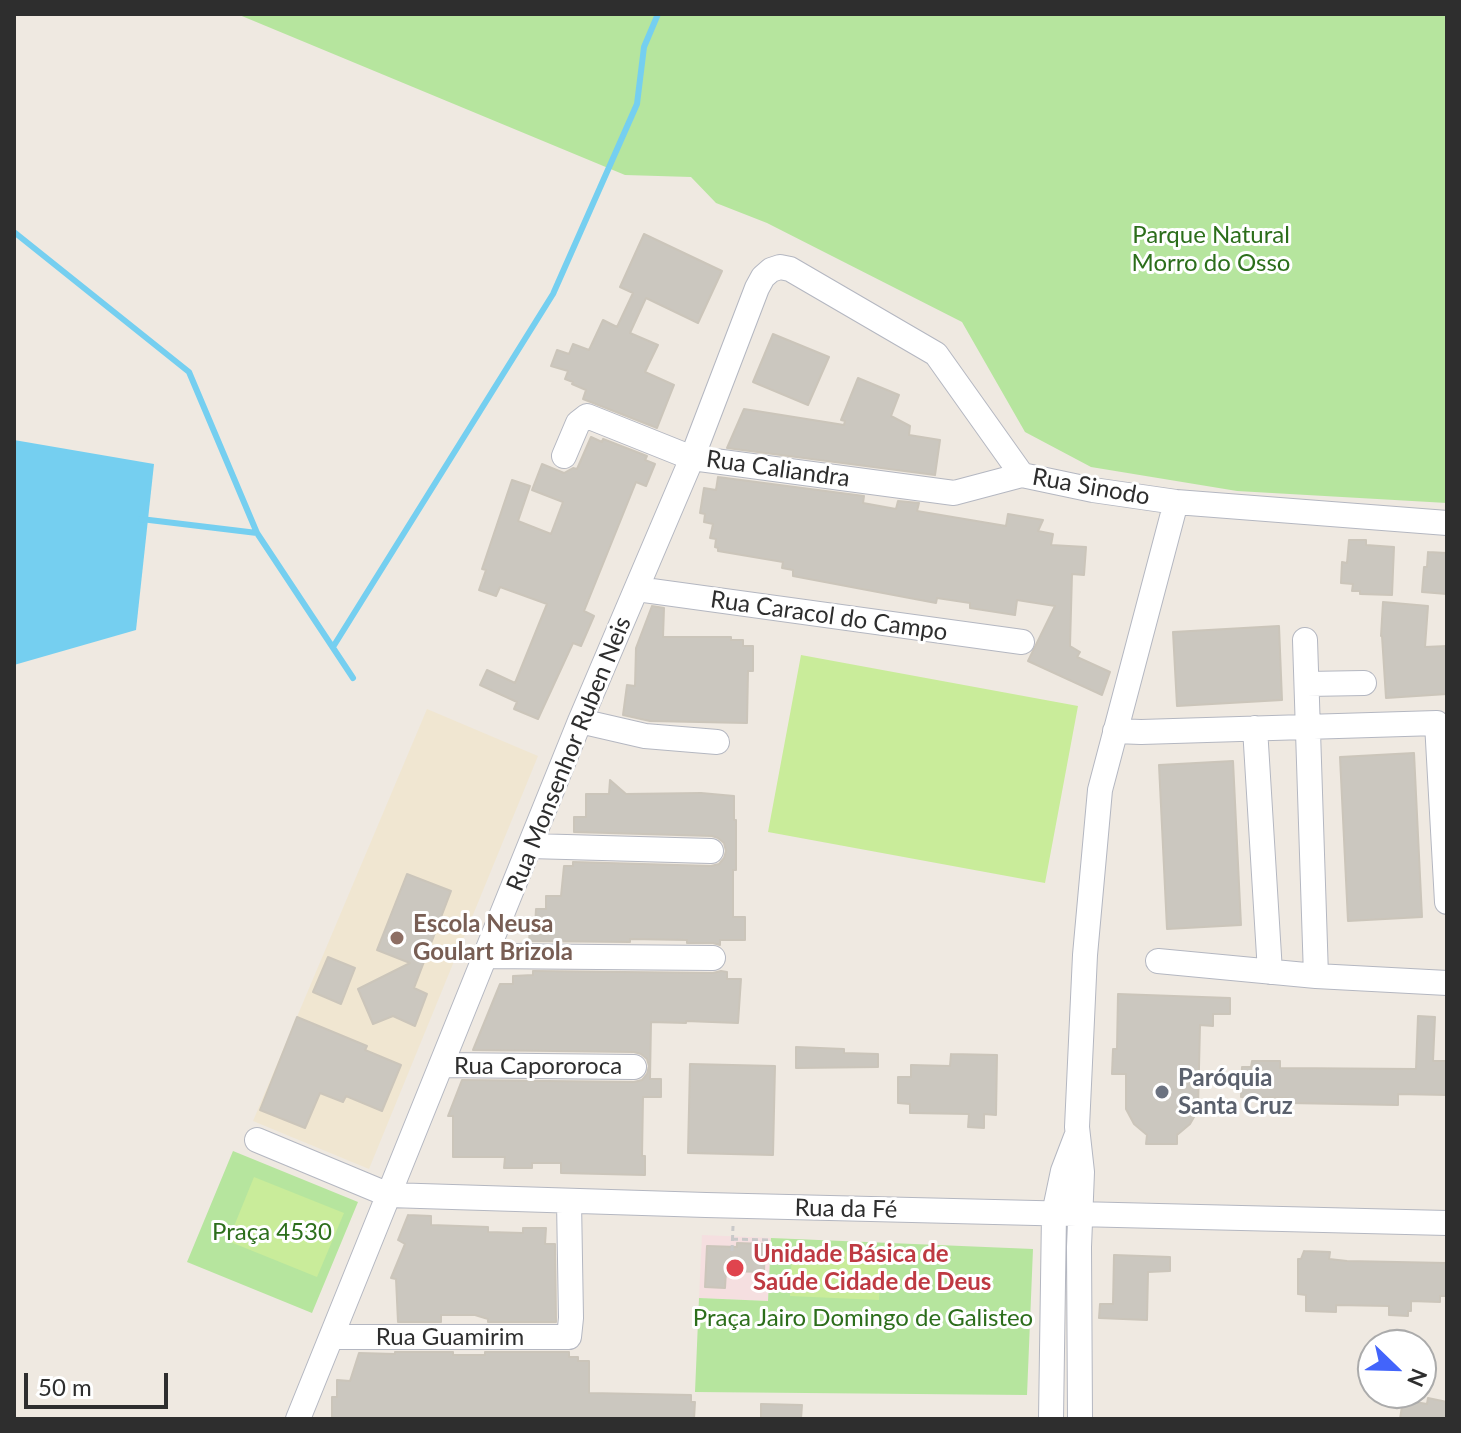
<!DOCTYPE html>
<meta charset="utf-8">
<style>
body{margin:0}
#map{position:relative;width:1461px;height:1433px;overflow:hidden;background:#efe9e1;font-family:Lato,sans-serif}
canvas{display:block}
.frame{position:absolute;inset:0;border:16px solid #2e2e2e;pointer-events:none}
.north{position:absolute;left:1357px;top:1329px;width:80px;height:80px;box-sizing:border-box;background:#fff;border:2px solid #ababab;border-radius:50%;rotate:113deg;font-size:22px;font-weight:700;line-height:32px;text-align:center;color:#2e2e2e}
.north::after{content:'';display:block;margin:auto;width:28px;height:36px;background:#4264fb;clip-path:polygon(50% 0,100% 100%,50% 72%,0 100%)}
.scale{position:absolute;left:24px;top:1373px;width:144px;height:36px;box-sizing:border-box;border:4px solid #2e2e2e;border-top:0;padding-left:10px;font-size:24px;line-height:28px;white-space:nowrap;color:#2e2e2e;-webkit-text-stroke:6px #fff;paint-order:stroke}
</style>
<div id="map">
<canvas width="1461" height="1433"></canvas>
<div class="frame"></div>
<div class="north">N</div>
<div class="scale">50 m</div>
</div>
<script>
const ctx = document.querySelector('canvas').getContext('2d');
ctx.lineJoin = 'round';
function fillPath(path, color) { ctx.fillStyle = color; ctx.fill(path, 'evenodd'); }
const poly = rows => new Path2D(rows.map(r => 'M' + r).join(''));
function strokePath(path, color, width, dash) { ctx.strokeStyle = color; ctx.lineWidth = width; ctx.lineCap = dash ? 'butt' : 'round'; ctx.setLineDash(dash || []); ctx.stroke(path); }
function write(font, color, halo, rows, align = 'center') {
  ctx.font = font + ' Lato,sans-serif'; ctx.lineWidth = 6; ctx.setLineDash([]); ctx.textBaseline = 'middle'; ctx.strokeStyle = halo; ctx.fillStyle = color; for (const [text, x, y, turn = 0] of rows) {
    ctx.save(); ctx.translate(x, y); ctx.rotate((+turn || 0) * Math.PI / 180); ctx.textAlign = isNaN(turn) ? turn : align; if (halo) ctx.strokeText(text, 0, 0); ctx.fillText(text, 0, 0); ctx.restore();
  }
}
const education = poly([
 [427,709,538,756,369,1169,253,1121]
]);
const medical = poly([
 [702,1235,771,1238,768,1301,699,1298]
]);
const green = poly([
 [237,14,1447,14,1447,503,1237,491,1091,467,1025,432,962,322,767,223,716,203,691,177,625,175],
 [233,1151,358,1202,312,1313,187,1262],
 [771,1238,1033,1249,1027,1395,695,1392,699,1298,768,1301]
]);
const pitch = poly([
 [801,655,1078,706,1045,883,768,832],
 [254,1177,344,1213,317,1277,228,1241],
 [792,1249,881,1253,879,1300,790,1296]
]);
const water = poly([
 [14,440,154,464,136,630,14,665]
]);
const stream = poly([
 [14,232,189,372,257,533,353,678],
 [141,519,257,533],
 [333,647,553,294,637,104,644,47,658,14]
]);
const building = poly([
 [644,234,722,271,698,323,646,298,630,333,658,345,645,372,674,385,657,428,583,399,586,390,572,384,573,382,565,379,568,371,551,366,557,350,569,354,573,344,589,350,603,320,617,327,633,293,620,287,644,234],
 [773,334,829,357,808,405,753,382,773,334],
 [858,378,899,395,891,416,910,426,909,435,940,440,935,475,727,448,744,409,844,425,845,421,841,420,858,378],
 [591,437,602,442,603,439,647,456,645,460,655,464,646,486,636,482,584,611,594,616,581,646,573,643,538,719,514,709,517,702,480,685,487,670,515,683,547,604,500,587,496,596,479,590,486,570,482,569,512,480,530,486,518,521,551,534,563,502,532,490,542,464,564,473,573,468,577,469,591,437],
 [718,477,864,496,863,503,896,509,898,501,919,503,917,511,1006,526,1008,514,1043,520,1038,531,1053,534,1051,545,1086,547,1084,575,1072,574,1070,646,1080,652,1077,657,1110,672,1102,695,1028,661,1055,606,1017,600,1015,615,970,608,970,603,937,598,936,603,793,576,793,570,782,568,783,562,718,551,718,548,715,547,716,539,710,538,713,524,704,522,705,514,700,513,704,488,716,490,718,477],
 [1349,540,1366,540,1366,545,1394,547,1392,595,1360,594,1360,591,1352,591,1353,584,1341,583,1342,562,1347,563,1349,540],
 [1428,552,1447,553,1447,594,1422,592,1424,567,1427,567,1428,552],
 [1383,602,1428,606,1425,647,1447,646,1447,694,1386,698,1382,636,1381,636,1383,602],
 [652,606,664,608,663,637,731,637,731,640,743,640,743,646,753,646,753,671,748,671,747,723,650,721,623,715,627,685,635,686,636,648,652,606],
 [1279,626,1282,700,1177,706,1173,632,1279,626],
 [1414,753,1422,917,1348,921,1340,757,1414,753],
 [1233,761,1241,925,1167,929,1159,765,1233,761],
 [610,780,626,794,701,793,734,796,734,820,736,820,736,870,733,870,733,917,745,917,745,940,720,940,720,945,713,943,687,943,687,940,630,939,630,942,529,941,530,929,535,929,536,909,546,909,546,896,561,896,564,866,573,866,573,862,711,866,719,864,724,858,726,851,724,843,718,838,712,836,574,832,574,817,586,817,586,794,609,794,610,780],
 [407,874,451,891,414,988,427,994,415,1026,393,1016,373,1024,358,989,410,963,377,950,407,874],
 [328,957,355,968,341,1004,313,992,328,957],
 [533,971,713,973,721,971,727,972,727,979,741,979,738,1023,686,1021,686,1023,651,1022,650,1079,661,1079,661,1097,643,1097,642,1156,645,1156,645,1175,561,1173,561,1163,532,1163,532,1168,504,1168,505,1157,453,1157,453,1116,448,1116,462,1080,634,1082,642,1080,647,1074,649,1066,647,1059,641,1054,634,1052,473,1050,500,984,513,984,513,976,533,975,533,971],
 [1118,994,1230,998,1230,1014,1213,1014,1213,1026,1200,1025,1198,1110,1190,1124,1177,1135,1177,1144,1146,1144,1147,1135,1134,1124,1126,1109,1126,1074,1112,1074,1113,1049,1117,1049,1118,994],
 [1418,1016,1435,1017,1433,1061,1447,1061,1447,1095,1398,1094,1398,1105,1288,1103,1288,1098,1241,1097,1242,1067,1251,1067,1252,1061,1280,1061,1280,1068,1416,1069,1418,1016],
 [297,1017,367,1046,365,1050,401,1065,382,1111,346,1096,343,1102,320,1093,305,1128,260,1110,297,1017],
 [796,1047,844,1049,844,1053,878,1054,878,1067,796,1068,796,1047],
 [951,1054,997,1055,996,1115,984,1114,984,1128,968,1127,969,1114,910,1113,910,1104,898,1103,898,1077,911,1077,911,1065,950,1066,951,1054],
 [690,1064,775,1066,773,1155,688,1153,690,1064],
 [408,1215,431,1216,431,1225,488,1227,488,1232,523,1233,523,1228,546,1228,545,1244,555,1244,556,1322,488,1322,488,1319,475,1315,441,1315,441,1322,398,1322,396,1279,391,1278,405,1244,398,1240,408,1215],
 [737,1243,765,1244,764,1272,726,1271,725,1288,705,1287,707,1246,737,1247,737,1243],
 [1304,1251,1330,1252,1329,1259,1347,1261,1447,1263,1447,1296,1440,1296,1440,1302,1411,1301,1411,1311,1408,1311,1408,1316,1389,1315,1389,1306,1336,1305,1336,1312,1306,1311,1306,1295,1298,1294,1298,1259,1301,1259,1304,1251],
 [1114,1255,1170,1257,1170,1271,1148,1272,1147,1320,1099,1318,1100,1304,1113,1304,1114,1255],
 [395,1352,453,1352,453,1355,485,1355,485,1352,569,1352,569,1357,578,1357,578,1361,589,1361,589,1393,691,1395,691,1402,695,1402,694,1419,332,1419,332,1397,337,1397,337,1380,350,1381,359,1353,395,1354,395,1352],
 [1428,1398,1447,1402,1447,1419,1400,1419,1403,1400,1427,1404,1428,1398],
 [761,1404,802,1405,801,1419,761,1419,761,1404]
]);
const path = poly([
 [732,1239,768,1240],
 [732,1251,733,1226]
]);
const minor = poly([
 [564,456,578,423,587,416,692,458,954,493,1022,475],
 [637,589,1022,642],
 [1305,640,1316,976],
 [1307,684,1364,683],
 [580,721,645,736,717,742],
 [1255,728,1270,972],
 [1115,731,1141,732,1437,723,1447,902],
 [530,846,711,851],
 [486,956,713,958],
 [1158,961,1316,976,1447,983],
 [441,1065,634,1067],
 [257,1140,389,1195,706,1205,1447,1223],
 [332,1337,569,1337,571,1318,569,1201],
 [298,1419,580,721,692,458,757,288,763,277,771,270,780,267,790,269,936,354,1022,475,1093,490,1176,502,1447,523],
 [1051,1419,1054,1214,1063,1171,1076,1137],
 [1080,1419,1079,1247,1082,1172,1077,1127,1085,955,1100,790,1176,502]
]);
const markers = [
 [397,938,8,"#8d6e63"],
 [1162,1092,8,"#6b7280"],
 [735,1268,10,"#e0444e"]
];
const parkNames = [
 ["Parque Natural",1211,235],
 ["Morro do Osso",1211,263],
 ["Praça 4530",272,1232],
 ["Praça Jairo Domingo de Galisteo",863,1318]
];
const streetNames = [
 ["Rua Caliandra",778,469,8],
 ["Rua Sinodo",1091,487,10],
 ["Rua Caracol do Campo",829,616,8],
 ["Rua Monsenhor Ruben Neis",569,754,-68],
 ["Rua Capororoca",538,1066],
 ["Rua da Fé",846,1209,1],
 ["Rua Guamirim",450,1337]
];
const educationNames = [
 ["Escola Neusa",413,924],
 ["Goulart Brizola",413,952]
];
const worshipNames = [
 ["Paróquia",1178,1078],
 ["Santa Cruz",1178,1106]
];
const healthNames = [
 ["Unidade Básica de",753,1254],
 ["Saúde Cidade de Deus",753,1282]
];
fillPath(education, '#f0e6d1');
fillPath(medical, '#f5dfe0');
fillPath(green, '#b6e59e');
fillPath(pitch, '#c9ec9a');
fillPath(water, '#75cff0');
strokePath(stream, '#75cff0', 6);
fillPath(building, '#cbc7bf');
strokePath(building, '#cbc5ba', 2);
strokePath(minor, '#b4b7c1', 26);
strokePath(path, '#c9c9c9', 3, [6, 4]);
strokePath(minor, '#fff', 24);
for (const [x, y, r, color] of markers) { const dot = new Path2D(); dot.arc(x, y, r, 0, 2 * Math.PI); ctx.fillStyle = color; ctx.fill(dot); strokePath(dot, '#fff', 3); }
write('24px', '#2c6e1b', '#fff', parkNames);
write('24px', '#2e2e2e', '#fff', streetNames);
write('bold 24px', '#785e54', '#fff', educationNames, 'left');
write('bold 24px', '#5b616d', '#fff', worshipNames, 'left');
write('bold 24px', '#be3a42', '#fff', healthNames, 'left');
</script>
